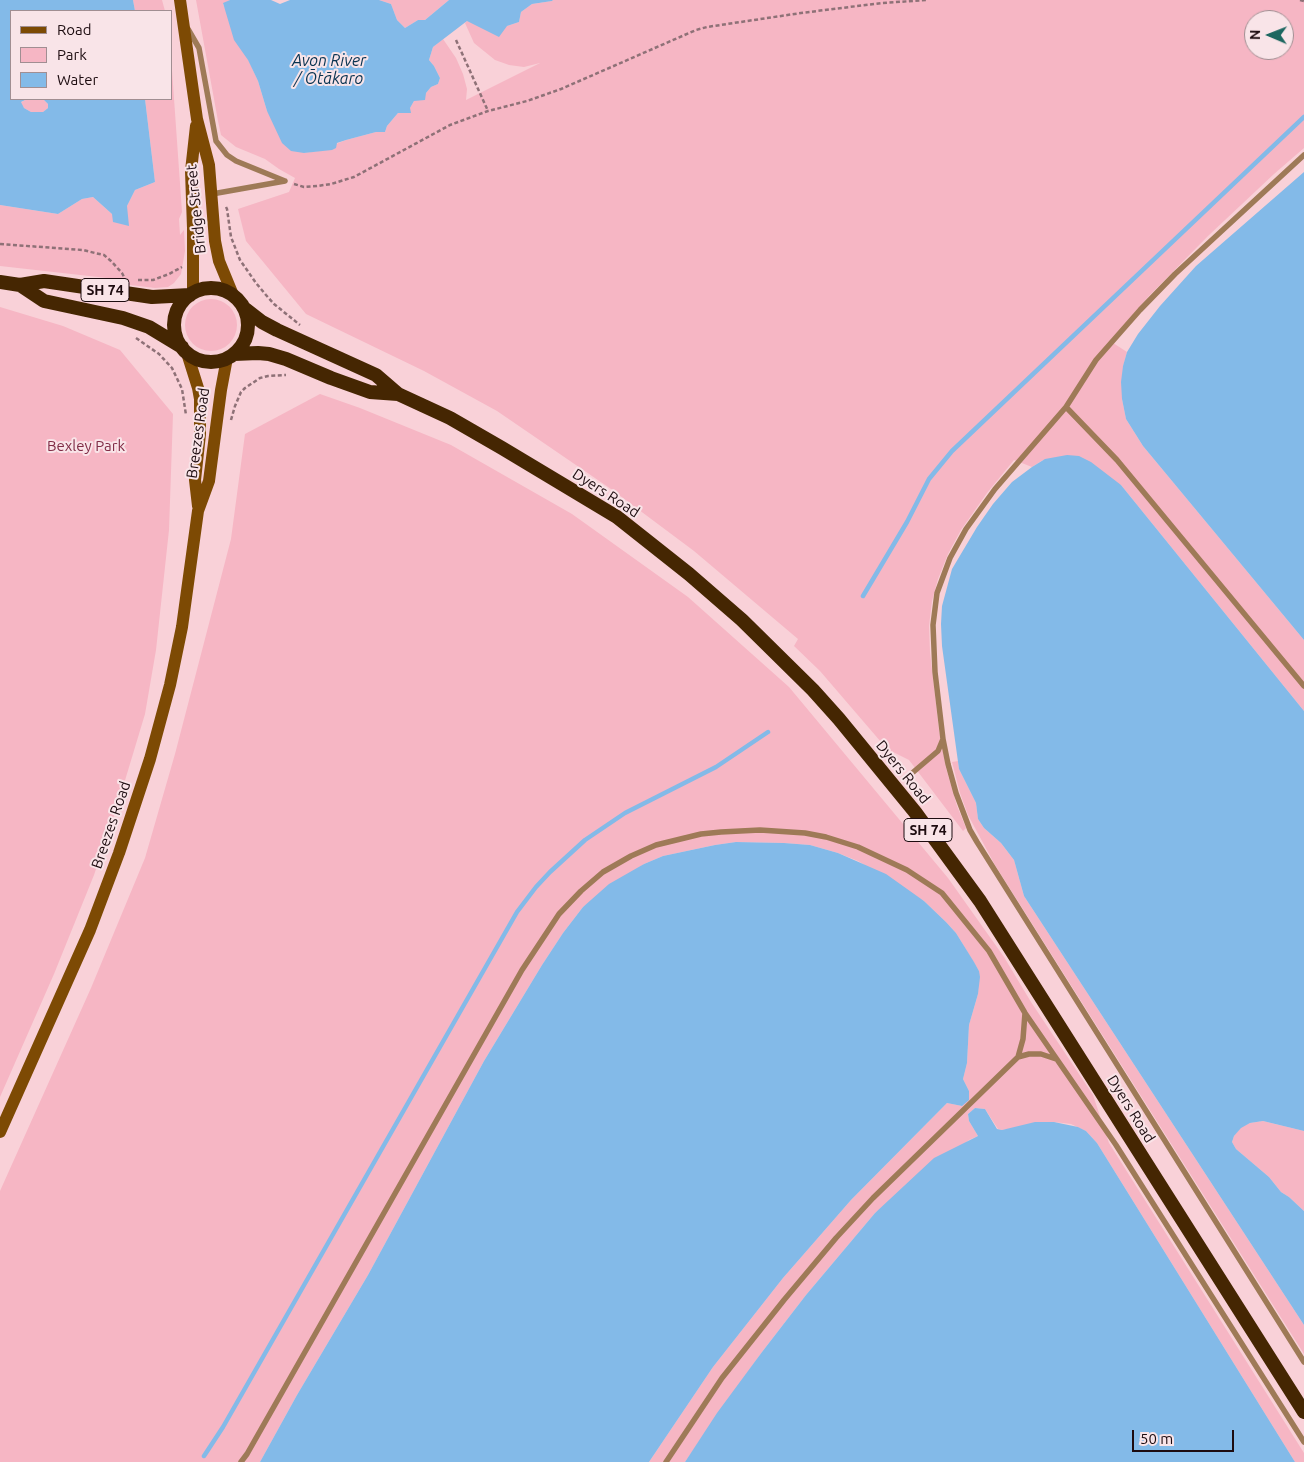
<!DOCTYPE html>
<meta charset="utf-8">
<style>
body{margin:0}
#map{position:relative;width:1304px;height:1462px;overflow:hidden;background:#f9d1d8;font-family:Ubuntu,sans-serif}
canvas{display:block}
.legend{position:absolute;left:10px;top:10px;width:162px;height:90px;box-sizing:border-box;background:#f9e4e8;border:1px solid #a18e92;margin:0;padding:6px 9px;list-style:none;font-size:15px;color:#1d0c10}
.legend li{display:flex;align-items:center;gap:10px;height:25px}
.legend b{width:25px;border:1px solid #a18e92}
.north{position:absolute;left:1244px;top:10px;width:50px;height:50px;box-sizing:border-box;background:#f9e4e8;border:1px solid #a18e92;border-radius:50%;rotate:271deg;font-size:14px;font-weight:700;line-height:20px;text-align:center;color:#1d0c10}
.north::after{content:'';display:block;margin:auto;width:18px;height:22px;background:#1d6760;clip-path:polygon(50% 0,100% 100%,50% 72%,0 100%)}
.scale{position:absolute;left:1132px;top:1430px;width:102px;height:22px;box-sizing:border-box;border:2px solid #1d0c10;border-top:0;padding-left:6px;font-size:15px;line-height:18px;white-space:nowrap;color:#1d0c10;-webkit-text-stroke:4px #f9e4e8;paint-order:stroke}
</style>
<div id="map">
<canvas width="1304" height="1462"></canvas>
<ul class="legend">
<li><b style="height:6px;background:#7d4a04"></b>Road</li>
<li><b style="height:14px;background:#f6b6c4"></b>Park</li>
<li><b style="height:14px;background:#83bae8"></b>Water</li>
</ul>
<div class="north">N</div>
<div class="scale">50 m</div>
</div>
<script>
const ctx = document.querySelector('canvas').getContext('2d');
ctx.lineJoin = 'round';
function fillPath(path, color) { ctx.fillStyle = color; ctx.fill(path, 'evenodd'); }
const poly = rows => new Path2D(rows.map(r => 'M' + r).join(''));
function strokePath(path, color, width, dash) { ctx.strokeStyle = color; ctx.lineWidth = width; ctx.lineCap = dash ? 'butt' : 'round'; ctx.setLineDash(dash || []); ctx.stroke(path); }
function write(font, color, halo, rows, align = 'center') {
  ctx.font = font + ' Ubuntu,sans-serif'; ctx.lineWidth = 4; ctx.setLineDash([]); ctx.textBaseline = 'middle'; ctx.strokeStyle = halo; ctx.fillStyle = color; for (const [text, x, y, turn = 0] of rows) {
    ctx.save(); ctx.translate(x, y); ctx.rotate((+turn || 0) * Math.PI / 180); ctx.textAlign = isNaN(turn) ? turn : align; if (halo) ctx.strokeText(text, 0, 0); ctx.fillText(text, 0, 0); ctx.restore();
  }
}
const green = poly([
 [133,0,162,0,165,11,135,11],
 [196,0,230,0,223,4,258,81,267,111,304,153,318,151,346,140,376,132,385,132,387,126,398,113,407,113,414,101,426,93,431,87,438,84,440,78,434,66,429,60,433,47,443,39,456,58,463,74,467,89,466,100,540,63,524,67,509,65,495,60,474,43,465,23,467,21,507,26,519,22,521,12,532,4,552,1,553,0,1304,0,1304,148,1274,174,1208,236,1149,296,1110,341,1127,352,1123,367,1122,399,1126,419,1143,446,1304,640,1304,711,1121,485,1043,460,1032,467,1014,460,987,493,961,530,948,554,938,579,932,601,929,626,930,652,939,730,946,768,957,806,966,828,963,831,909,760,887,749,820,671,794,646,798,639,694,551,611,489,497,411,424,371,306,314,246,241,238,209,289,192,295,178,279,169,265,159,236,147,221,135,218,121],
 [1254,20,1284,20,1284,50,1254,50],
 [379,0,449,0,425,20,418,20,405,28,397,20,391,4],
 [171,56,182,212,179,219,180,235,184,230,185,251,181,274,174,283,168,287,155,288,130,285,107,278,0,266,0,205,58,214,82,199,93,197,112,214,127,206,135,190,155,182,145,99,171,99],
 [27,99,44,100,48,104,48,108,43,112,31,112,24,108,20,103],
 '185 325a26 26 0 1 1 52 0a26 26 0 1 1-52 0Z',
 [0,307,63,326,120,350,173,414,169,530,156,650,145,714,120,797,94,875,54,974,0,1097],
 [320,394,360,408,451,445,572,514,688,597,789,687,948,878,1004,957,1031,1002,1093,1095,1109,1143,1304,1453,1304,1462,1295,1462,1097,1143,1086,1131,1071,1124,1054,1122,1002,1130,998,1129,985,1109,975,1108,968,1114,969,1121,978,1136,969,1140,875,1213,806,1295,762,1352,685,1462,649,1462,713,1367,783,1278,851,1200,947,1103,962,1106,969,1091,963,1079,967,1063,969,1025,978,994,979,971,956,933,946,922,924,901,858,861,838,853,810,845,784,843,736,842,715,845,663,856,644,864,583,907,563,933,542,965,484,1061,368,1275,297,1395,260,1462,0,1462,0,1191,91,988,145,858,175,754,231,539,245,434],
 [958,761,959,769,976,803,978,819,984,828,1001,843,1014,860,1024,896,1304,1325,1304,1354,995,865,968,815,960,793,952,762],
 [1263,1121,1304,1131,1304,1211,1289,1197,1281,1192,1269,1177,1236,1149,1232,1142,1234,1136,1241,1127,1250,1123]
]);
const water = poly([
 [0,0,133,0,135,11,11,11,11,99,30,99,27,99,21,102,24,108,31,112,43,112,48,108,48,104,44,100,37,99,145,99,155,182,135,190,127,206,129,226,113,222,112,214,93,197,82,199,58,214,0,205],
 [230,0,271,0,280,4,290,0,379,0,391,4,397,20,405,28,418,20,425,20,449,0,553,0,552,1,532,4,521,12,519,22,507,26,499,37,467,21,433,47,429,60,434,66,440,78,438,84,431,87,426,93,425,100,414,101,410,108,411,113,398,113,387,126,385,132,376,132,346,140,337,143,336,148,332,150,304,153,291,151,282,143,267,111,258,81,248,60,234,40,223,3],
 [1304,172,1304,640,1143,446,1126,419,1122,399,1121,382,1123,366,1127,352,1138,334,1160,306,1196,266],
 [1067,455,1079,456,1091,462,1121,485,1304,711,1304,1131,1263,1121,1250,1123,1241,1128,1234,1136,1232,1142,1236,1149,1269,1177,1281,1192,1289,1197,1304,1211,1304,1325,1024,896,1014,860,1001,843,984,828,978,819,976,803,959,769,942,646,941,624,942,606,952,569,977,527,993,504,1012,482,1032,467,1045,459],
 [736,842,784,843,810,845,838,853,886,874,924,901,946,922,956,933,974,962,979,971,980,977,978,994,969,1025,967,1063,963,1079,969,1091,969,1100,962,1106,947,1103,851,1200,783,1278,713,1367,649,1462,260,1462,297,1395,368,1275,484,1061,542,965,563,933,583,907,609,884,644,864,663,856,715,845],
 [975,1108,985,1109,997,1129,1002,1130,1035,1122,1054,1122,1078,1127,1086,1131,1097,1143,1295,1462,685,1462,717,1413,762,1352,806,1295,875,1213,934,1158,978,1136,969,1121,968,1114]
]);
const stream = poly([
 [863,596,907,522,929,479,952,451,1304,117],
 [204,1456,223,1427,517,912,536,887,550,872,585,840,625,813,716,767,768,732]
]);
const path = poly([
 [1300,0,1304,1],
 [456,40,488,111],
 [294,184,304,187,317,186,331,184,354,177,450,125,488,111,527,101,561,89,696,30,707,27,801,13,882,3,927,0],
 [226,207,227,209,231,237,240,260,256,283,266,295,274,304,300,325],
 [0,244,83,250,95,253,104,255,111,261,122,273,125,279],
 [138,280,153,280,169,274,182,267],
 [136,338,159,354,172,368,182,389,186,415],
 [231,420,235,406,241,392,245,388,260,378,268,376,286,375]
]);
const service = poly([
 [188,29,199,48,216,141,227,155,236,161,285,181],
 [212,194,285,181],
 [1066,407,1096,360,1140,310,1175,274,1304,155],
 [943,739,948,764,956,793,970,830,977,842,1304,1362],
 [911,774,938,751,943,739,935,672,933,625,937,593,950,558,966,529,995,489,1066,407,1117,460,1304,686],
 [1018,1057,1029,1054,1041,1054,1056,1059],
 [241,1462,247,1454,522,970,559,914,581,891,603,872,631,856,656,845,701,834,721,832,760,830,805,833,826,837,858,847,907,870,942,893,989,951,1025,1013,1116,1145,1304,1442],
 [666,1462,722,1378,784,1300,836,1238,873,1198,1018,1057,1023,1039,1025,1013]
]);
const secondary = poly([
 [180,0,197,119,209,165,215,241,219,261,233,295],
 [193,293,193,228,191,171,196,126],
 [187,353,198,388,200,399,200,434,195,480,198,506],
 [0,1132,90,930,119,853,150,759,170,685,182,627,198,511,209,481,221,390,227,358]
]);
const trunk = poly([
 [0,282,20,285,44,281,152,297,190,295],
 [20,285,44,301,123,318,149,327,182,347],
 '174 325a37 37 0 1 1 74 0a37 37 0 1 1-74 0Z',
 [244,308,262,322,277,330,376,375,398,394,450,418,502,448,617,517,689,574,742,620,813,690,839,719,915,812,980,901,1304,1412],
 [234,354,258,353,269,354,286,359,331,378,370,392,398,394]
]);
const shields = [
 [105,290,48],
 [928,830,48]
];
const shieldNames = [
 ["SH 74",105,290],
 ["SH 74",928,830]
];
const streetNames = [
 ["Bridge Street",196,209,-96],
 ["Breezes Road",198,433,-82],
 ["Dyers Road",606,493,33],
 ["Dyers Road",903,772,51],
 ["Breezes Road",111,825,-71],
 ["Dyers Road",1131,1109,58]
];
const parkNames = [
 ["Bexley Park",86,446]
];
const waterNames = [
 ["Avon River",329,61],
 ["/ Ōtākaro",329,79]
];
fillPath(green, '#f6b6c4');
fillPath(water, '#83bae8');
strokePath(stream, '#83bae8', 4.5);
strokePath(path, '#8e7177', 2.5, [4, 2.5]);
strokePath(service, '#9e7a57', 5.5);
strokePath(secondary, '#7d4a04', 12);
strokePath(trunk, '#452602', 14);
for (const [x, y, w] of shields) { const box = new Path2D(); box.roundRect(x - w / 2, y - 11.5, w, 23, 4); ctx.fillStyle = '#f9e4e8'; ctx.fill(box); strokePath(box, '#1d0c10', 1); }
write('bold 14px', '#1d0c10', null, shieldNames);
write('15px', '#1d0c10', '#f9e4e8', streetNames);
write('15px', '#812c46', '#f9e4e8', parkNames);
write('italic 16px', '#083351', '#f9e4e8', waterNames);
</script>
